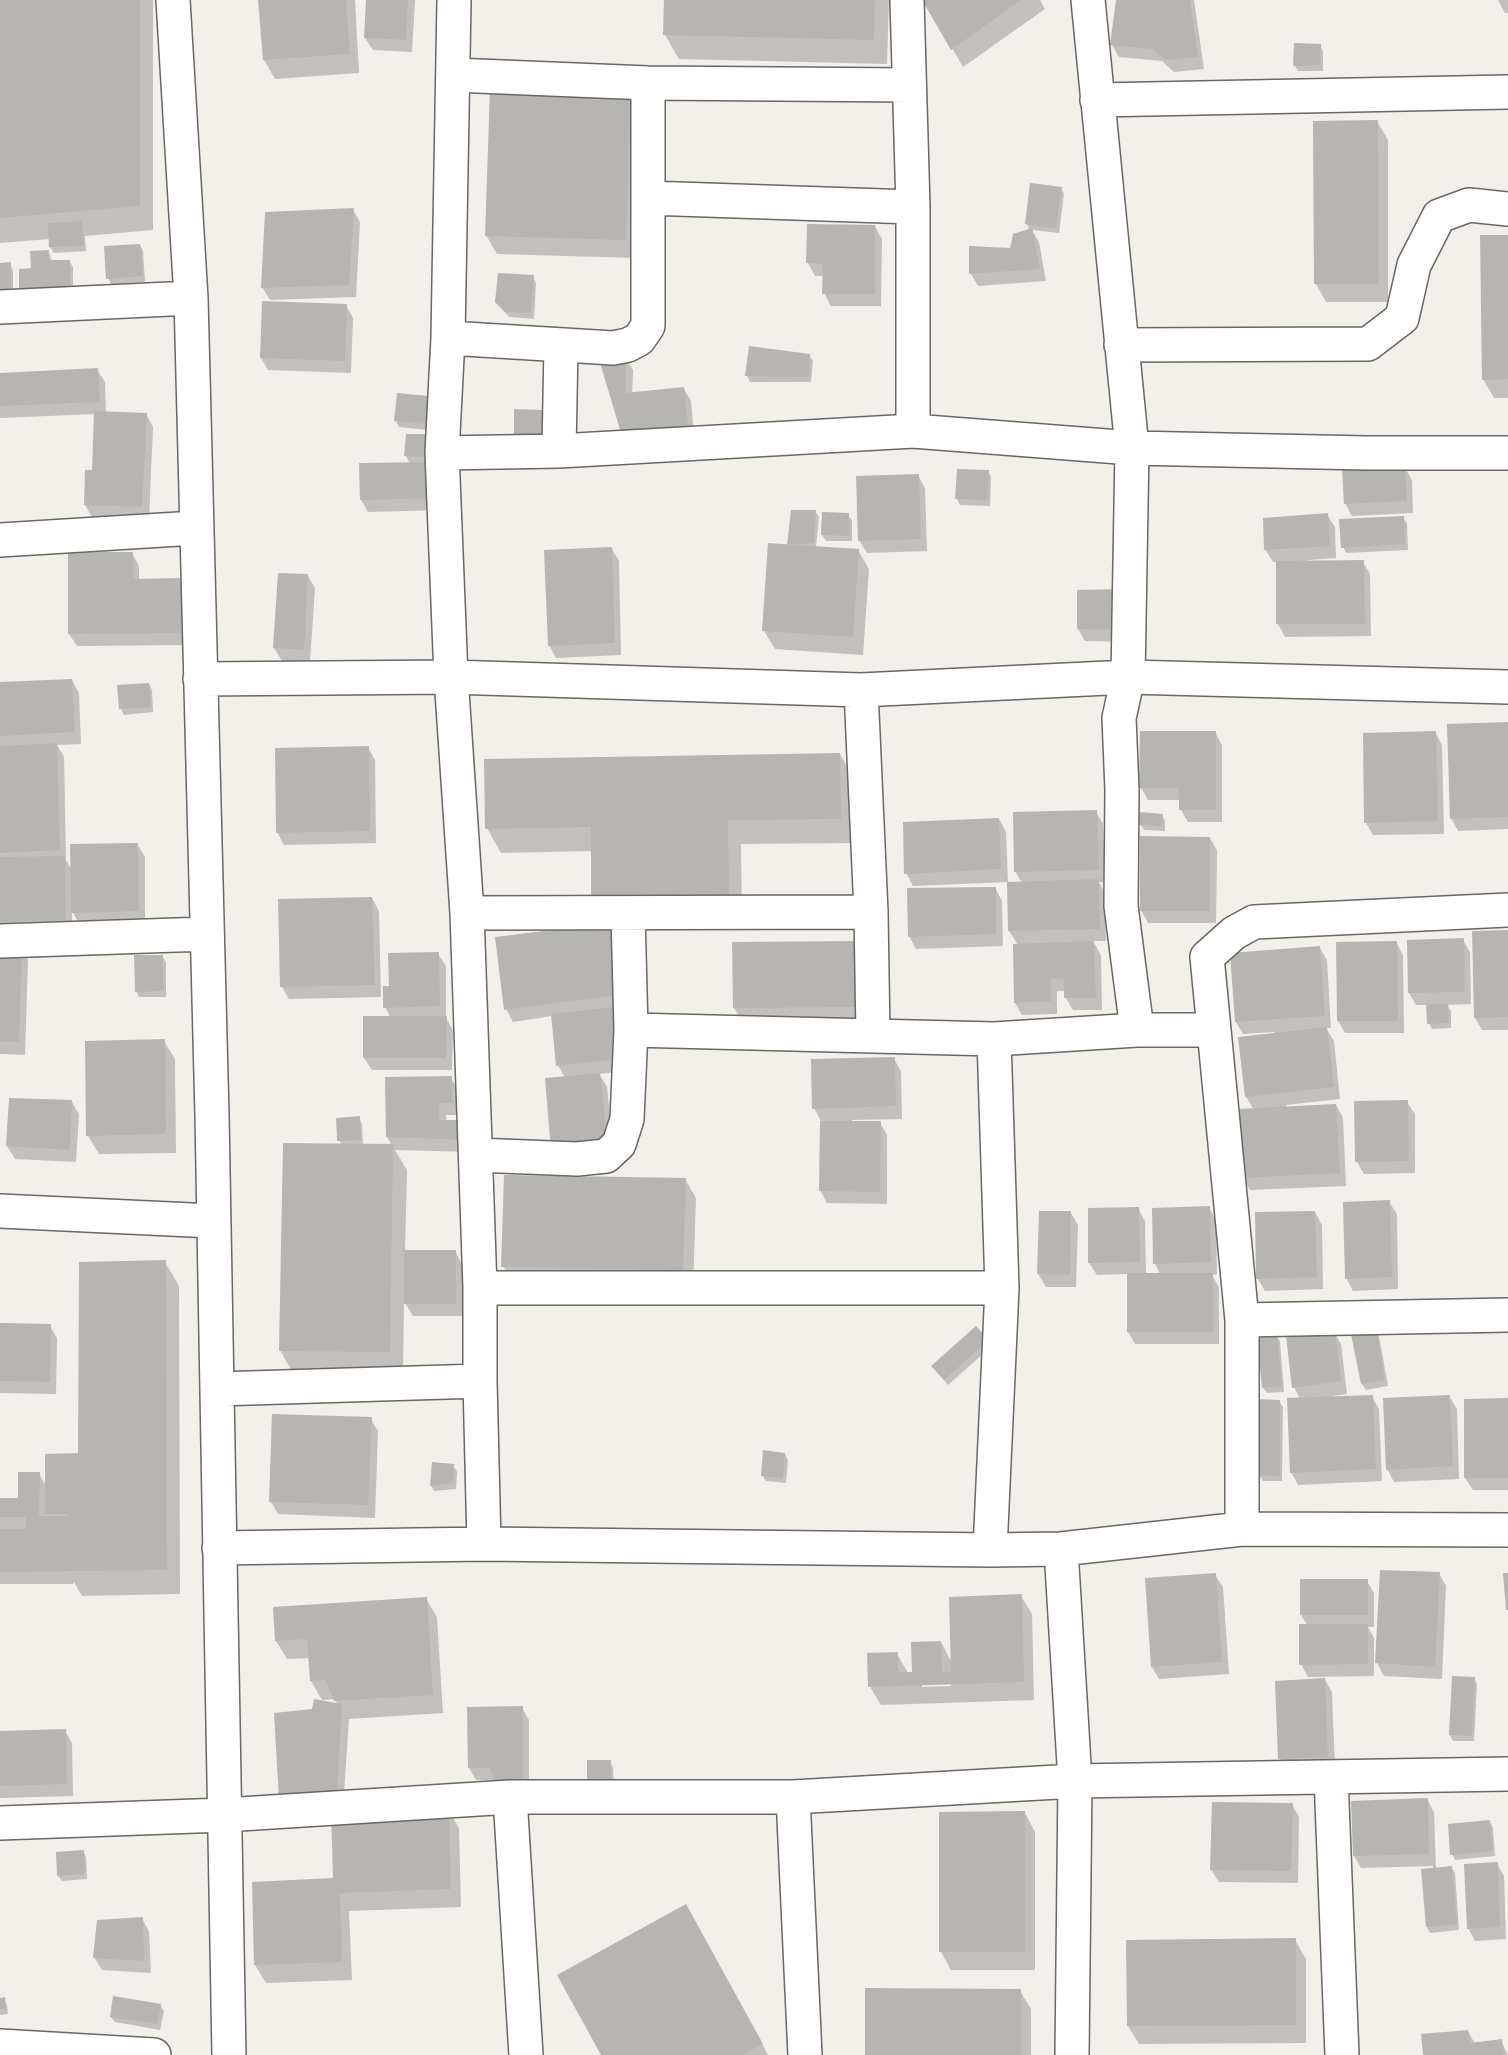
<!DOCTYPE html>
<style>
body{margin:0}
canvas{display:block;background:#f3efeb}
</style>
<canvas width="1508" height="2055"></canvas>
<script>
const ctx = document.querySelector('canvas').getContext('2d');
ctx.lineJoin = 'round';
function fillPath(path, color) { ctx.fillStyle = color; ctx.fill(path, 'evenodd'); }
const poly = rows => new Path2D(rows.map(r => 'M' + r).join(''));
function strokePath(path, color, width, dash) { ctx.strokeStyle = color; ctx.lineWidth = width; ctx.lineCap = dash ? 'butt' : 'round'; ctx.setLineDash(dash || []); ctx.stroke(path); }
const shadow = poly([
 [0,0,153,0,153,230,85,236,86,251,54,253,50,247,50,239,0,243],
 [260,0,355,0,359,73,275,79,264,60],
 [367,0,415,0,412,52,373,50,365,38],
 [666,0,889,0,887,64,679,59,665,35],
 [924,0,1040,0,1045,9,963,67],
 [1117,0,1194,0,1204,69,1174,72,1162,61,1119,57,1112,45],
 [1498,0,1508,0,1508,13,1505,13],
 [1320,45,1323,51,1323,71,1298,71,1295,66],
 [631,95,641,114,636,258,497,254,486,235],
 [1377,121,1388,140,1388,302,1326,302,1316,284],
 [1061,188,1064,194,1059,233,1032,230,1039,242,1046,281,978,286,971,274,970,247,1012,250,1030,231,1027,224],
 [353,210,360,222,356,297,270,300,262,287],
 [875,226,882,239,881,306,831,306,824,293,824,276,815,276,808,263],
 [1508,236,1508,398,1494,398,1483,379],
 [140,245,143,251,145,282,111,284,108,278],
 [49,252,52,262,69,261,73,267,73,295,32,270],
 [0,264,10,264,13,270,13,297],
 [533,277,536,283,534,319,509,317,497,302],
 [346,305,353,318,351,373,268,370,261,358],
 [750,348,809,355,813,361,811,382,750,382,747,376],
 [625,357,633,370,632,394,684,389,691,401,695,446,622,432],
 [97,370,105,382,106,413,146,414,153,427,149,519,92,517,85,505,93,472,96,414,0,418,0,374],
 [427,397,431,403,428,430,399,427,396,421],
 [425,436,428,442,444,510,368,512,361,500,410,464,406,456],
 [1405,468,1412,480,1413,513,1352,516,1345,503],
 [988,471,991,477,990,506,960,505,957,499],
 [918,475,925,488,927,551,867,553,859,540],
 [815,511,819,517,816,547,858,550,869,569,863,655,775,649,764,631,788,546],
 [823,514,848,515,852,520,852,541,826,541,822,535],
 [1327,515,1335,527,1336,558,1308,560,1308,562,1363,562,1370,574,1371,636,1285,637,1278,624,1278,562,1273,562,1265,549],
 [1403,518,1407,523,1408,550,1346,553,1343,547],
 [612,549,619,561,621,655,556,658,549,645],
 [132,553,139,566,139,581,180,580,187,592,188,645,77,646,69,634],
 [308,576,315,588,310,662,282,661,274,648],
 [1078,591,1132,642,1085,641,1078,629],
 [72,680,79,693,81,744,57,745,64,757,66,860,72,870,137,844,145,857,145,923,80,925,72,911,72,932,0,934,0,859,2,859,0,856,0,684],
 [149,684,152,690,153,712,124,715,121,709],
 [1508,723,1508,829,1458,831,1451,818],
 [1215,732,1222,745,1222,822,1188,822,1181,810,1181,800,1148,800,1141,788],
 [1435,732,1442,745,1444,834,1373,835,1366,823],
 [368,748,375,760,376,843,284,845,277,832],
 [840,754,854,779,854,843,741,844,742,920,607,922,616,937,624,1007,614,1008,622,1022,627,1071,599,1074,607,1087,614,1157,560,1163,553,1150,546,1080,565,1078,558,1065,552,1016,513,1022,506,1009,497,939,608,925,592,898,592,851,501,853,487,828,486,761],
 [1096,812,1103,824,1105,882,1099,882,1105,893,1106,941,1093,941,1101,955,1102,1010,1073,1010,1066,998,1066,991,1057,991,1057,1014,1022,1015,1015,1003,1018,945,1009,931,1022,883,1015,871],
 [1162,815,1165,821,1165,831,1144,830,1140,824],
 [999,819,1006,832,1008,882,913,886,906,873],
 [1210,838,1217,850,1216,923,1148,923,1141,910],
 [995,888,1002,901,1003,946,916,949,909,936],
 [372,898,379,911,381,997,289,999,282,987],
 [1508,931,1508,1030,1482,1030,1475,1018],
 [1463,940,1470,952,1471,1004,1447,1005,1451,1011,1451,1028,1432,1029,1429,1023,1428,1005,1416,1005,1409,993],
 [1396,942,1403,955,1404,1033,1345,1033,1338,1021],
 [859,943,870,1025,745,1026,734,1008],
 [1319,947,1327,960,1331,1028,1326,1028,1334,1041,1340,1099,1286,1105,1287,1108,1336,1105,1343,1118,1346,1186,1250,1190,1243,1178,1254,1110,1246,1097,1275,1035,1274,1032,1243,1034,1236,1022],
 [0,948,21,948,28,960,25,1055,0,1054],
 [438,954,446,966,446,1018,453,1030,452,1070,372,1070,364,1058,391,1018,385,1007,390,988],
 [162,956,166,962,166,997,139,997,136,991],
 [164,1041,175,1059,176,1153,99,1154,88,1136],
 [894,1059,901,1071,902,1119,852,1120,852,1123,880,1123,887,1135,887,1204,827,1203,820,1190,821,1121,814,1108],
 [387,1078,451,1078,458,1090,458,1115,446,1115,446,1121,476,1152,395,1150,407,1170,405,1252,455,1251,462,1264,463,1316,413,1316,404,1301,403,1376,294,1375,280,1350,342,1145,339,1140,359,1118,362,1124,363,1146,392,1146,387,1137],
 [72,1102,79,1114,76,1162,15,1159,7,1146],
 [1407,1102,1415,1114,1415,1173,1364,1174,1357,1162,1356,1103],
 [685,1179,696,1198,693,1288,514,1285,503,1266],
 [1389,1202,1397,1214,1398,1289,1353,1291,1346,1278],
 [1138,1208,1145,1221,1146,1274,1160,1274,1155,1264,1153,1209,1209,1208,1216,1220,1217,1274,1212,1275,1219,1287,1219,1344,1135,1344,1128,1332,1128,1274,1097,1275,1089,1263],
 [1315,1212,1322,1225,1323,1289,1265,1291,1258,1279],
 [1071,1213,1078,1225,1076,1287,1046,1287,1038,1274],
 [165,1262,179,1286,180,1594,82,1596,74,1582,73,1584,0,1584,0,1500,20,1500,39,1473,46,1486,80,1455],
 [0,1325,50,1326,57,1338,56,1394,0,1393],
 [976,1328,991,1347,948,1385,933,1367],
 [1375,1331,1379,1336,1388,1386,1366,1390,1362,1384,1353,1335],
 [1334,1332,1341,1344,1347,1394,1333,1396,1333,1398,1372,1396,1379,1409,1382,1481,1298,1485,1291,1472,1300,1399,1294,1387],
 [1276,1336,1280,1341,1284,1392,1267,1393,1263,1388],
 [1449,1396,1457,1409,1459,1479,1394,1482,1387,1469],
 [1508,1399,1508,1490,1473,1490,1465,1478],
 [1279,1401,1283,1407,1282,1481,1263,1481,1259,1475],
 [371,1419,378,1431,375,1518,278,1514,271,1502],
 [785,1454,788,1460,786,1483,766,1481,762,1475],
 [453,1466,457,1471,456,1489,434,1491,431,1486],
 [1439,1573,1446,1586,1442,1679,1384,1676,1377,1663],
 [1215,1575,1223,1587,1229,1674,1159,1679,1152,1667],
 [1367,1581,1374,1593,1374,1627,1368,1627,1374,1638,1374,1676,1308,1677,1301,1664,1308,1626,1301,1615],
 [1021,1596,1032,1614,1034,1700,881,1705,870,1687,897,1654,908,1673,914,1673,941,1642,952,1663],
 [951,1683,951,1686,922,1687,922,1684],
 [426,1599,437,1617,443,1713,349,1719,343,1808,288,1812,338,1705,335,1699,322,1700,311,1681,310,1658,287,1659,276,1641],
 [1474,1678,1477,1684,1474,1741,1453,1741,1450,1735],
 [1325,1680,1332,1692,1335,1769,1287,1771,1280,1759],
 [522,1708,529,1720,529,1801,496,1780,476,1780,469,1768],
 [65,1731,72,1743,73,1796,0,1798,0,1733],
 [610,1762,613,1767,614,1788,592,1789],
 [1427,1799,1434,1812,1436,1869,1451,1867,1455,1873,1459,1930,1430,1933,1427,1927,1422,1870,1433,1869,1433,1866,1361,1868,1354,1856],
 [1292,1804,1299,1817,1298,1883,1219,1882,1211,1870],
 [448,1809,459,1828,461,1907,349,1911,352,1980,266,1983,255,1965,335,1880],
 [1025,1813,1035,1832,1035,1970,951,1970,941,1952],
 [1490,1822,1493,1828,1495,1856,1455,1860,1452,1854],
 [83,1852,86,1857,87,1879,62,1881,58,1876],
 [1497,1864,1504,1876,1506,1939,1475,1941,1468,1928],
 [142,1919,149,1931,151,1973,102,1970,94,1957],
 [699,1930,768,2055,603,2055],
 [1295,1940,1306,1959,1306,2043,1139,2044,1128,2026],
 [1020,1991,1031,2009,1031,2055,867,2055],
 [0,1999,4,1999,7,2005,8,2014,0,2015],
 [160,2005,164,2011,160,2030,115,2022,111,2017],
 [1468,2031,1475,2044,1501,2041,1508,2055,1424,2055]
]);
const building = poly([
 [0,0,140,0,140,206,0,218],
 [258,0,346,0,350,54,263,60],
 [366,0,408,0,406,40,364,38],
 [664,0,875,0,874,40,663,35],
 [922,0,1021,0,951,50],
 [1116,0,1190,0,1198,57,1166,60,1153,49,1110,45],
 [1294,43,1321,44,1320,65,1293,66],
 [490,88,631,93,626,240,485,236],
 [1378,120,1379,284,1314,284,1313,121],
 [1030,183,1062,187,1056,228,1025,224],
 [354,208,349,285,261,288,265,212],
 [82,221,84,246,49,247,48,223],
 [807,224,875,225,875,294,822,294,823,264,806,263],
 [1032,228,1040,269,969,274,969,246,1010,248,1013,234],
 [1480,235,1508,235,1508,379,1482,380],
 [140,244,143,276,106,279,104,246],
 [49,250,49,260,70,260,70,290,19,291,19,269,31,268,30,251],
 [11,262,11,291,0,292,0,263],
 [498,273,534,275,531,313,505,312,495,302],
 [262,301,347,304,345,361,260,358],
 [749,346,810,354,809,377,745,376],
 [598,356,626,356,625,393,684,387,689,434,621,433],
 [98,368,100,402,0,406,0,373],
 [397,393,428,396,425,424,394,421],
 [514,409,543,410,543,438,514,438],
 [94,411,147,413,142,507,84,505,85,470,92,470],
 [406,434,426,434,424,457,404,456],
 [437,462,438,498,360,500,359,463],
 [1405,466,1407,501,1344,504,1342,468],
 [957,469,989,470,988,500,955,499],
 [919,474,921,539,858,541,856,476],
 [791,510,816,510,814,543,787,545],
 [822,512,849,513,849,536,821,535],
 [1328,513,1330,546,1264,550,1263,518],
 [1404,516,1405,544,1341,548,1339,519],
 [768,543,859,549,853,637,762,631],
 [612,547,615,643,548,646,544,550],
 [68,552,133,552,133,579,181,578,181,633,68,634],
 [1364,560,1365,624,1276,624,1276,561],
 [278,573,308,574,304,650,273,648],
 [1126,589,1125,630,1077,629,1077,590],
 [72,679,75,732,0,736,0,682],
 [149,683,151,707,119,709,117,685],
 [1508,722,1508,817,1450,819,1447,724],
 [1140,731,1216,731,1216,810,1179,810,1179,788,1139,788],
 [1436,731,1438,821,1364,823,1363,733],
 [57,743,60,850,0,853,0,746],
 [369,746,370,831,276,833,275,748],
 [840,753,841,819,728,820,729,896,591,898,591,827,485,829,484,759],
 [1097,810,1099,870,1014,872,1013,812],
 [1140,812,1163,814,1162,826,1139,825],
 [999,818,1001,869,904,874,903,822],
 [1140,836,1210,837,1210,911,1140,911],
 [138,843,139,911,71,913,70,844],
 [65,856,66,920,0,922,0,857],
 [1099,879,1100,929,1008,931,1007,882],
 [996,887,996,934,908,937,907,888],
 [372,897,375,985,280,987,278,899],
 [610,923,618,995,504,1010,495,937],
 [1508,930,1508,1017,1474,1018,1472,931],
 [1464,938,1465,992,1408,993,1407,940],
 [860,941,860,1007,733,1008,732,942],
 [1094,941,1096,998,1064,998,1064,978,1051,979,1051,1001,1014,1003,1013,944],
 [1397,941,1398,1021,1337,1021,1336,942],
 [0,946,22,947,19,1042,0,1042],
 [1320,946,1325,1016,1235,1022,1230,953],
 [439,952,440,1006,383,1008,383,986,389,986,388,953],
 [134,955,163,955,164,991,135,992],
 [1426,1004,1448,1004,1449,1023,1427,1024],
 [616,1007,621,1059,556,1066,551,1014],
 [363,1016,447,1016,446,1058,363,1058],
 [1327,1027,1334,1087,1245,1097,1238,1037],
 [165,1039,166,1134,86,1136,85,1041],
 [895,1057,896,1106,812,1109,811,1059],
 [600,1073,608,1145,551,1151,545,1078],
 [452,1076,452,1103,439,1103,439,1120,469,1120,469,1140,386,1137,385,1077],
 [9,1098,72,1100,70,1150,6,1146],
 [1408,1100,1409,1161,1355,1162,1354,1101],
 [1336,1104,1340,1173,1241,1178,1238,1109],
 [360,1116,361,1140,337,1141,336,1118],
 [820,1121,881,1121,880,1192,819,1191],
 [283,1143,393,1144,390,1352,279,1351],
 [504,1175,686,1178,683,1270,501,1267],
 [1390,1200,1392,1277,1345,1279,1343,1202],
 [1210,1206,1211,1262,1153,1264,1152,1208],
 [1139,1207,1140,1262,1088,1263,1088,1208],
 [1039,1211,1071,1211,1070,1275,1037,1274],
 [1315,1211,1317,1277,1256,1279,1255,1212],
 [404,1250,456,1250,456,1304,404,1304],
 [166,1260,167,1570,0,1572,0,1529,26,1529,26,1517,0,1517,0,1498,18,1498,18,1472,40,1472,39,1516,68,1516,68,1514,45,1514,45,1454,78,1453,79,1262],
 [1127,1273,1213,1273,1213,1332,1127,1332],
 [0,1323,51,1324,50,1382,0,1381],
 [976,1326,989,1340,944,1380,931,1366],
 [1376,1329,1385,1380,1361,1384,1351,1334],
 [1335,1330,1341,1381,1292,1388,1286,1336],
 [1277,1334,1282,1386,1262,1388,1257,1336],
 [1373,1395,1376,1469,1290,1473,1287,1398],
 [1450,1395,1453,1466,1386,1470,1383,1398],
 [1508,1398,1508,1478,1464,1478,1464,1399],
 [1258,1399,1280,1400,1280,1476,1258,1475],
 [272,1414,372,1417,368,1505,269,1502],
 [763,1450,785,1453,783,1478,761,1476],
 [432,1462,454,1464,453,1483,430,1486],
 [1380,1570,1440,1572,1435,1667,1375,1663],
 [1216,1573,1222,1662,1151,1667,1145,1578],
 [1503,1573,1508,1573,1508,1610,1506,1610],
 [1300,1579,1368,1579,1368,1615,1300,1615],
 [1022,1594,1024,1682,868,1687,867,1653,898,1652,898,1672,912,1672,911,1642,941,1641,942,1672,951,1672,949,1597],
 [427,1597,433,1695,334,1701,326,1680,310,1681,307,1639,275,1641,273,1607],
 [1299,1624,1368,1624,1368,1664,1299,1665],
 [1452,1676,1475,1677,1472,1736,1449,1735],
 [1325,1678,1328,1757,1278,1759,1275,1681],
 [314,1699,342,1704,337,1796,279,1800,274,1713,312,1709],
 [523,1706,523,1789,497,1790,490,1768,468,1768,467,1707],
 [66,1729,67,1784,0,1786,0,1731],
 [587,1760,611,1760,611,1783,587,1784],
 [1428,1798,1429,1854,1353,1856,1351,1801],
 [1212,1802,1293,1803,1291,1871,1210,1870],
 [449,1808,451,1889,340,1893,342,1962,254,1965,252,1882,333,1878,331,1812],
 [1025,1811,1025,1952,939,1952,939,1812],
 [1490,1820,1493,1851,1450,1855,1448,1824],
 [84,1850,85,1874,57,1876,56,1852],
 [1498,1862,1500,1927,1467,1929,1464,1864],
 [1452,1866,1457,1924,1426,1927,1421,1869],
 [686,1904,763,2044,742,2055,601,2055,557,1975],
 [143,1917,144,1961,93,1958,97,1920],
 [1296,1938,1296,2025,1127,2026,1126,1940],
 [865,1988,1021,1989,1021,2055,865,2055],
 [113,1996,161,2004,157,2024,110,2017],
 [5,1997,6,2009,0,2009,0,1998],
 [1468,2030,1470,2043,1502,2039,1504,2055,1423,2055,1421,2034]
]);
const street = poly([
 [173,0,191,298,212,1115,229,2055],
 [454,0,448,338,442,453,451,677,467,913],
 [907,0,913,207,913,431],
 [1088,0,1132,448,1128,677,1119,718,1122,790,1121,906,1137,1030],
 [454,75,648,83,909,85],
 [1097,100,1508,92],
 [648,198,913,207],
 [0,307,191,298],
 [448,338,613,348,628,345,639,339,648,326,648,83],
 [1121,345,1368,344,1402,318,1414,265,1439,216,1469,205,1508,209],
 [559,451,561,346],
 [442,453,559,451,913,431,1132,448,1366,453,1508,453],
 [0,540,195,528],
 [200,679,451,677,861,690,1128,677,1508,687],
 [871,912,873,1036],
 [628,914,631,1030,994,1039,1137,1030,1214,1030],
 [0,941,206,934],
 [476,1155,577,1159,606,1156,619,1144,627,1119,631,1030],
 [0,1211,213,1221],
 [480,1288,1002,1288],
 [1242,1320,1508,1315],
 [217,1389,480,1381],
 [1242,1529,1242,1320,1207,957,1234,933,1254,922,1508,910],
 [484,1544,480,1381,480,1288,467,913,871,912,861,690],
 [219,1548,484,1544,990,1550,1061,1549,1242,1529,1508,1530],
 [1061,1549,1075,1781,1072,2055],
 [990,1550,1002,1288,994,1039],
 [1331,1777,1342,2055],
 [510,1797,526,2055],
 [793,1797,805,2055],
 [0,1823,224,1815,510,1797,793,1797,1075,1781,1508,1774],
 [0,2046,154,2055]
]);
fillPath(shadow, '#0003');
fillPath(building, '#b7b5b1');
strokePath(street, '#6a6764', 36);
strokePath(street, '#fff', 33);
</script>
